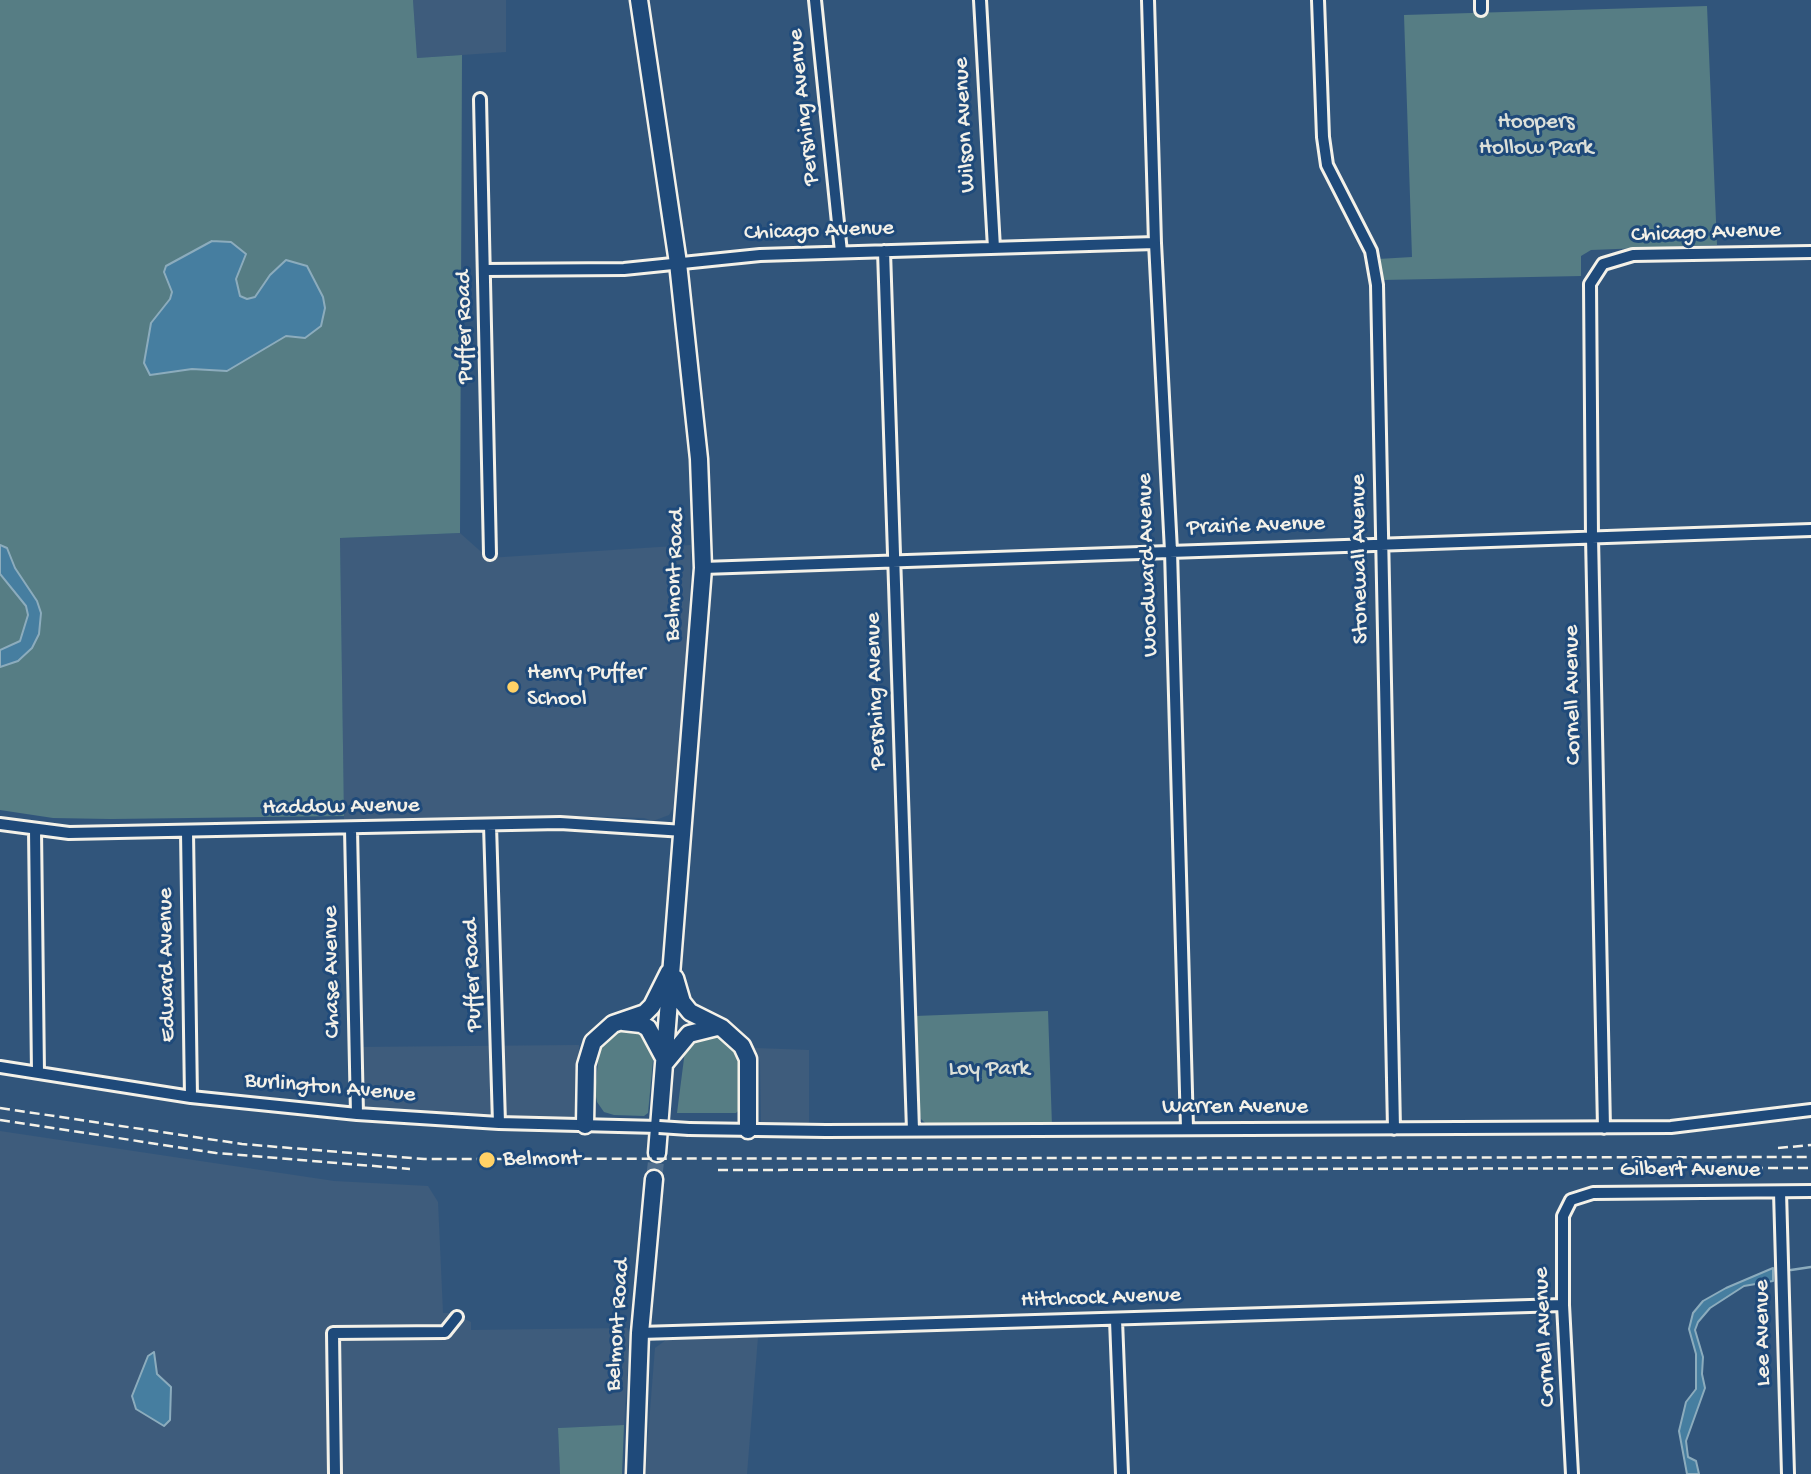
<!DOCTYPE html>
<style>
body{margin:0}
canvas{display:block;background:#31557b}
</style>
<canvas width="1811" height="1474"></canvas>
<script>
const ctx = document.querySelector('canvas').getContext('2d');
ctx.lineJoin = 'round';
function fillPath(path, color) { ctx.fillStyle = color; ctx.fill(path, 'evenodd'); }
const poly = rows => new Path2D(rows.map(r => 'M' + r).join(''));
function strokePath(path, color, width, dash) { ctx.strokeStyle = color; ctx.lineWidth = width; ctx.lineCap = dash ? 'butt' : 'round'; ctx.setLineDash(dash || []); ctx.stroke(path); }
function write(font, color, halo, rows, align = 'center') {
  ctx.font = font + ' "Gochi Hand",sans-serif'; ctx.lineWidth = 6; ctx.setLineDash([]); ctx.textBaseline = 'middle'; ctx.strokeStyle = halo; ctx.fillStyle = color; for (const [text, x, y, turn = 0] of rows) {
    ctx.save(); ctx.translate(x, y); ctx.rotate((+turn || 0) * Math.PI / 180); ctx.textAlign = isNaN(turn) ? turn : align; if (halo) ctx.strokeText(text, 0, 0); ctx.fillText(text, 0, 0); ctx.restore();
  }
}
const built = poly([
 [413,0,506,0,506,52,417,58],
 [460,533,488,558,691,545,688,659,673,808,669,815,653,821,644,818,573,816,344,821,340,538],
 [579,1045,578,1117,485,1116,360,1108,359,1047],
 [755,1048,809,1050,809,1125,761,1123,760,1061],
 [0,1131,334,1181,428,1186,438,1202,443,1313,452,1313,471,1322,471,1330,627,1328,630,1335,624,1425,558,1428,560,1474,0,1474],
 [758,1337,747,1474,645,1474,655,1348,666,1340,679,1338]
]);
const green = poly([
 [0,0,413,0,417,58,462,55,460,533,340,538,344,816,111,819,53,818,0,810],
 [1707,6,1717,245,1591,250,1581,256,1581,276,1382,280,1378,259,1412,257,1404,15],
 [1048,1011,1052,1126,939,1126,925,1123,921,1119,918,1105,915,1016],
 [643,1028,654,1050,648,1113,644,1116,614,1115,604,1112,597,1102,595,1092,599,1052,604,1041,621,1029],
 [703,1034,721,1035,741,1054,740,1109,736,1113,677,1113,686,1043],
 [624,1425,622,1474,560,1474,558,1428]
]);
const water = poly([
 [212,241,231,242,246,254,236,279,240,296,247,299,255,297,270,275,286,260,307,266,323,297,325,308,321,326,305,338,286,336,227,371,192,369,150,375,144,363,151,323,170,299,172,292,164,272,166,266,212,241],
 [0,545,7,548,15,568,37,601,41,613,39,634,32,648,18,661,0,667,0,650,20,641,28,615,26,606,0,574,0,545],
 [1773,1268,1773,1281,1744,1286,1710,1308,1698,1322,1695,1330,1703,1357,1702,1374,1705,1388,1686,1441,1688,1457,1696,1461,1699,1474,1687,1474,1679,1431,1686,1402,1696,1389,1696,1354,1689,1329,1693,1313,1703,1301,1726,1288,1773,1268],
 [154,1352,157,1374,171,1387,170,1420,164,1426,136,1409,132,1396,148,1356,154,1352]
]);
const stream = poly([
 [1791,1270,1811,1267]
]);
const secondaryTunnel = poly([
 [654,1179,657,1153]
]);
const minor = poly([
 [815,0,841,252],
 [980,0,994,248],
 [1148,0,1155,243,1171,551,1187,1128],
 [1318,0,1323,137,1327,165,1371,251,1377,285,1394,1129],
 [1481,0,1481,10],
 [480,99,490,554],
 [884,251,913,1130],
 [485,270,624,269,760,255,1155,243],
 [703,568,1811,530],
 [0,824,69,833,560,823,684,831],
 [490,825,499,1123],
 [351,829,357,1114],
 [35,830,38,1073],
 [187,832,191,1097],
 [0,1067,191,1097,357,1114,499,1123,659,1127],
 [1604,1128,1592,537,1590,284,1603,264,1633,255,1811,252],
 [689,1129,826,1131,1671,1127,1811,1110],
 [1780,1192,1788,1474],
 [1116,1320,1122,1474],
 [640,1333,1563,1305],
 [335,1474,333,1333,445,1332,457,1317],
 [1572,1474,1563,1305,1563,1216,1571,1200,1593,1193,1811,1191]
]);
const secondary = poly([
 [639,0,678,263,699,459,703,568,657,1153],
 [675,978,682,1002,690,1012,722,1028,742,1046,748,1059,748,1130],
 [623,1022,641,1024,648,1028,663,1056],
 [665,1063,689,1034,717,1027],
 [585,1125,586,1065,593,1042,613,1024,645,1013,652,1006,669,972],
 [635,1474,640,1333,654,1179]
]);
const rail = poly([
 [0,1108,242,1144,424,1159,1811,1157],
 [0,1120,216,1153,410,1169],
 [1778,1148,1811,1145],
 [718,1170,1811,1168]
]);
const minorBridge = poly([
 [659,1127,689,1129]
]);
const markers = [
 [513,687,7,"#ffd166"],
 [487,1160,9,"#ffd166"]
];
const streetNames = [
 ["Pershing Avenue",805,107,-96],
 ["Wilson Avenue",966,125,-93],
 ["Chicago Avenue",819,232,-2],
 ["Chicago Avenue",1706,234,-2],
 ["Puffer Road",466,327,-91],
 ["Prairie Avenue",1256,527,-2],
 ["Stonewall Avenue",1361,559,-91],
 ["Woodward Avenue",1149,565,-92],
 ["Belmont Road",676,575,-88],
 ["Pershing Avenue",877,691,-92],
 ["Cornell Avenue",1574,695,-91],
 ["Haddow Avenue",341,808,-1],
 ["Edward Avenue",168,965,-91],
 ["Chase Avenue",333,972,-91],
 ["Puffer Road",474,975,-92],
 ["Burlington Avenue",330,1089,5],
 ["Warren Avenue",1235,1108],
 ["Gilbert Avenue",1690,1171],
 ["Hitchcock Avenue",1101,1299,-2],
 ["Belmont Road",619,1325,-86],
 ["Lee Avenue",1764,1333,-91],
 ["Cornell Avenue",1546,1337,-93]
];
const parkNames = [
 ["Hoopers",1536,123],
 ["Hollow Park",1536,149],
 ["Loy Park",989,1070]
];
const poiNames = [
 ["Henry Puffer",527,674],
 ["School",527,700],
 ["Belmont",503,1160]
];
fillPath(built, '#3e5c7c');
fillPath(green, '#567d84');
fillPath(water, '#467ea0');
strokePath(water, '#8cacbd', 2);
strokePath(stream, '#8cacbd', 2.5);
strokePath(secondaryTunnel, '#4e6c8b', 16, [16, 8]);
strokePath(minor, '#f4f1e8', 16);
strokePath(secondary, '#f4f1e8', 21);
strokePath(minor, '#1f4a7a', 10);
strokePath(secondary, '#1f4a7a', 16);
strokePath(rail, '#f4f1e8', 2.5, [10, 5]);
strokePath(minorBridge, '#f4f1e8', 16, []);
strokePath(minorBridge, '#1f4a7a', 10);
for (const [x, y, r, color] of markers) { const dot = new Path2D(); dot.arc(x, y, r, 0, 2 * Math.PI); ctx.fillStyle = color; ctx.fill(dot); strokePath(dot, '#1f4a7a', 2.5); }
write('23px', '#f4f1e8', '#1f4a7a', streetNames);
write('23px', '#dce0d9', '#1f4a7a', parkNames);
write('23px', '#f4f1e8', '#1f4a7a', poiNames, 'left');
</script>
